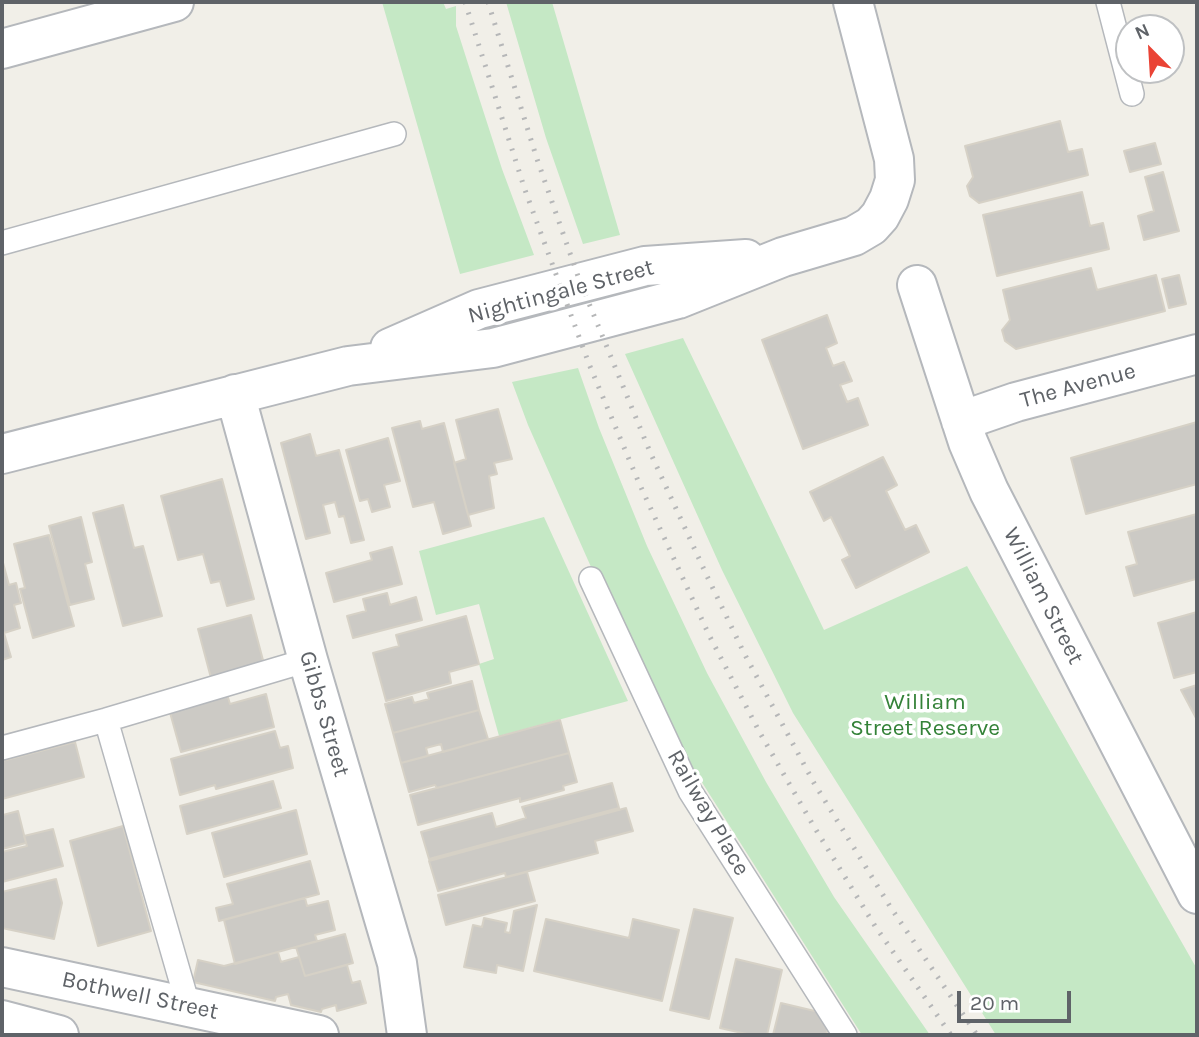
<!DOCTYPE html>
<style>
body{margin:0}
#map{position:relative;width:1199px;height:1037px;overflow:hidden;background:#f1efe8;font-family:Karla,sans-serif}
canvas{display:block}
.frame{position:absolute;inset:0;border:4px solid #5f6368;pointer-events:none}
.north{position:absolute;left:1115px;top:14px;width:70px;height:70px;box-sizing:border-box;background:#fff;border:2px solid #bfc1c3;border-radius:50%;rotate:336deg;font-size:19px;font-weight:700;line-height:28px;text-align:center;color:#5f6368}
.north::after{content:'';display:block;margin:auto;width:24px;height:32px;background:#ea4335;clip-path:polygon(50% 0,100% 100%,50% 72%,0 100%)}
.scale{position:absolute;left:957px;top:991px;width:114px;height:32px;box-sizing:border-box;border:4px solid #5f6368;border-top:0;padding-left:9px;font-size:21px;line-height:24px;white-space:nowrap;color:#5f6368;-webkit-text-stroke:5px #fff;paint-order:stroke}
</style>
<div id="map">
<canvas width="1199" height="1037"></canvas>
<div class="frame"></div>
<div class="north">N</div>
<div class="scale">20 m</div>
</div>
<script>
const ctx = document.querySelector('canvas').getContext('2d');
ctx.lineJoin = 'round';
function fillPath(path, color) { ctx.fillStyle = color; ctx.fill(path, 'evenodd'); }
const poly = rows => new Path2D(rows.map(r => 'M' + r).join(''));
function strokePath(path, color, width, dash) { ctx.strokeStyle = color; ctx.lineWidth = width; ctx.lineCap = dash ? 'butt' : 'round'; ctx.setLineDash(dash || []); ctx.stroke(path); }
function write(font, color, halo, rows, align = 'center') {
  ctx.font = font + ' Karla,sans-serif'; ctx.lineWidth = 7; ctx.setLineDash([]); ctx.textBaseline = 'middle'; ctx.strokeStyle = halo; ctx.fillStyle = color; for (const [text, x, y, turn = 0] of rows) {
    ctx.save(); ctx.translate(x, y); ctx.rotate((+turn || 0) * Math.PI / 180); ctx.textAlign = isNaN(turn) ? turn : align; if (halo) ctx.strokeText(text, 0, 0); ctx.fillText(text, 0, 0); ctx.restore();
  }
}
const green = poly([
 [382,2,443,2,446,9,456,6,456,26,471,73,502,169,534,255,460,274],
 [506,2,552,2,620,235,583,244,546,138],
 [683,338,824,630,967,566,1197,969,1197,1035,996,1035,793,713,722,570,625,354],
 [578,368,599,428,647,546,707,673,766,782,834,897,930,1035,862,1035,691,765,627,648,528,425,512,382],
 [544,517,628,701,499,736,479,664,494,659,479,604,436,615,419,551]
]);
const building = poly([
 [1060,121,1068,152,1082,149,1088,175,979,203,970,196,967,186,973,177,965,146,1060,121],
 [1155,143,1161,164,1130,172,1124,151,1155,143],
 [1163,172,1179,231,1144,240,1138,216,1154,211,1145,177,1163,172],
 [1082,192,1090,226,1103,223,1109,249,997,276,983,215,1082,192],
 [1091,268,1097,290,1156,275,1165,311,1016,349,1005,341,1002,330,1010,320,1003,290,1091,268],
 [1179,275,1186,304,1169,308,1162,279,1179,275],
 [827,315,837,343,826,348,833,366,844,362,852,381,840,385,847,402,858,398,868,425,803,449,762,340,827,315],
 [498,409,512,459,494,463,497,474,489,476,494,508,468,515,454,463,466,459,456,420,498,409],
 [420,421,422,429,444,423,471,526,443,534,434,502,413,507,392,428,420,421],
 [1197,422,1197,484,1086,514,1071,458,1197,422],
 [310,434,316,456,339,450,364,540,351,543,344,516,339,517,335,502,323,505,330,533,306,539,281,443,310,434],
 [388,438,400,481,384,485,390,507,372,512,368,499,360,501,346,450,388,438],
 [883,457,897,485,886,491,905,530,916,525,929,552,856,588,842,560,850,556,831,517,824,521,810,492,883,457],
 [222,479,254,599,227,606,220,581,211,583,203,554,178,560,161,496,222,479],
 [123,505,134,548,143,546,162,616,123,626,93,513,123,505],
 [1197,514,1196,579,1134,596,1126,567,1137,564,1128,532,1197,514],
 [81,517,92,562,85,564,94,599,70,605,49,526,81,517],
 [49,535,74,626,33,638,20,589,25,588,14,544,49,535],
 [392,547,402,584,334,602,326,573,372,560,370,553,392,547],
 [2,559,9,585,16,583,21,603,14,605,20,628,4,633,11,657,2,660,2,559],
 [387,593,390,605,416,597,422,620,353,638,347,616,366,611,363,599,387,593],
 [1197,612,1197,672,1174,678,1158,623,1197,612],
 [251,615,264,664,211,678,198,629,251,615],
 [466,616,479,664,449,672,451,683,386,701,373,653,399,646,396,635,466,616],
 [472,681,479,710,393,733,385,704,412,697,414,703,429,699,427,693,472,681],
 [1197,685,1197,718,1196,718,1181,690,1197,685],
 [227,694,230,704,266,694,274,727,181,752,169,709,227,694],
 [479,710,488,739,443,752,441,744,426,748,428,756,401,763,393,733,479,710],
 [560,720,569,753,437,788,435,785,409,792,401,763,560,720],
 [275,731,280,748,288,746,293,768,216,789,215,785,180,795,171,759,275,731],
 [75,742,84,777,2,799,2,761,75,742],
 [569,753,577,782,563,786,564,790,520,802,520,798,418,825,410,795,569,753],
 [273,781,281,808,187,834,180,806,273,781],
 [612,783,619,808,429,859,421,832,492,813,496,827,526,818,522,807,612,783],
 [626,808,633,831,595,841,598,853,506,877,505,873,438,891,429,861,626,808],
 [296,810,307,854,224,877,212,833,296,810],
 [2,811,3,815,18,811,26,843,2,849,2,811],
 [123,826,151,931,98,946,70,841,123,826],
 [53,829,63,866,2,882,2,852,27,846,24,836,53,829],
 [310,861,319,894,219,921,216,908,233,904,227,884,310,861],
 [527,872,535,901,446,925,438,895,527,872],
 [56,879,62,903,54,939,2,928,2,892,56,879],
 [305,898,307,906,328,901,335,930,315,935,317,941,235,964,224,920,305,898],
 [537,905,523,971,497,965,496,973,464,967,473,925,482,927,484,918,507,923,505,932,510,933,514,911,537,905],
 [694,909,733,918,709,1019,670,1010,694,909],
 [546,919,629,938,633,919,679,930,662,1001,534,971,546,919],
 [345,934,353,963,305,976,296,947,345,934],
 [278,952,281,962,299,957,305,976,347,965,352,983,360,981,366,1003,337,1011,336,1005,322,1009,321,1012,291,1005,288,994,276,997,275,1001,193,982,198,960,224,966,278,952],
 [736,959,782,970,767,1035,751,1035,720,1028,736,959],
 [781,1003,819,1012,828,1028,826,1035,773,1035,781,1003]
]);
const service = poly([
 [1108,2,1132,94],
 [2,243,394,134],
 [591,579,690,791,845,1035],
 [106,720,188,1005],
 [2,748,106,720,308,660]
]);
const minor = poly([
 [2,49,174,2],
 [917,285,968,442,989,491,1197,894],
 [390,348,479,309,645,266,746,259],
 [235,394,308,660,397,963,407,1035],
 [961,421,1016,402,1197,354],
 [2,454,348,366,493,348,678,299,783,257,854,236,871,226,880,216,889,199,895,180,894,159,853,2],
 [2,967,319,1035],
 [2,1020,59,1035]
]);
const rail = poly([
 [465,2,525,190,589,364,639,483,709,635,760,733,813,825,875,926,951,1035],
 [488,2,537,159,579,279,650,452,707,576,744,653,814,783,891,908,977,1035]
]);
const streetNames = [
 ["Nightingale Street",561,292,-15],
 ["The Avenue",1078,386,-15],
 ["William Street",1043,596,63],
 ["Gibbs Street",324,714,74],
 ["Railway Place",708,813,60],
 ["Bothwell Street",140,996,12]
];
const parkNames = [
 ["William",925,702],
 ["Street Reserve",925,728]
];
fillPath(green, '#c5e8c5');
fillPath(building, '#cccac5');
strokePath(building, '#d6d1c6', 2);
strokePath(service, '#b5b8bc', 26);
strokePath(minor, '#b5b8bc', 42);
strokePath(service, '#fff', 23);
strokePath(minor, '#fff', 38);
strokePath(rail, '#b6b7b8', 5, [2, 9]);
write('23px', '#5f6368', '#fff', streetNames);
write('23px', '#348238', '#fff', parkNames);
</script>
